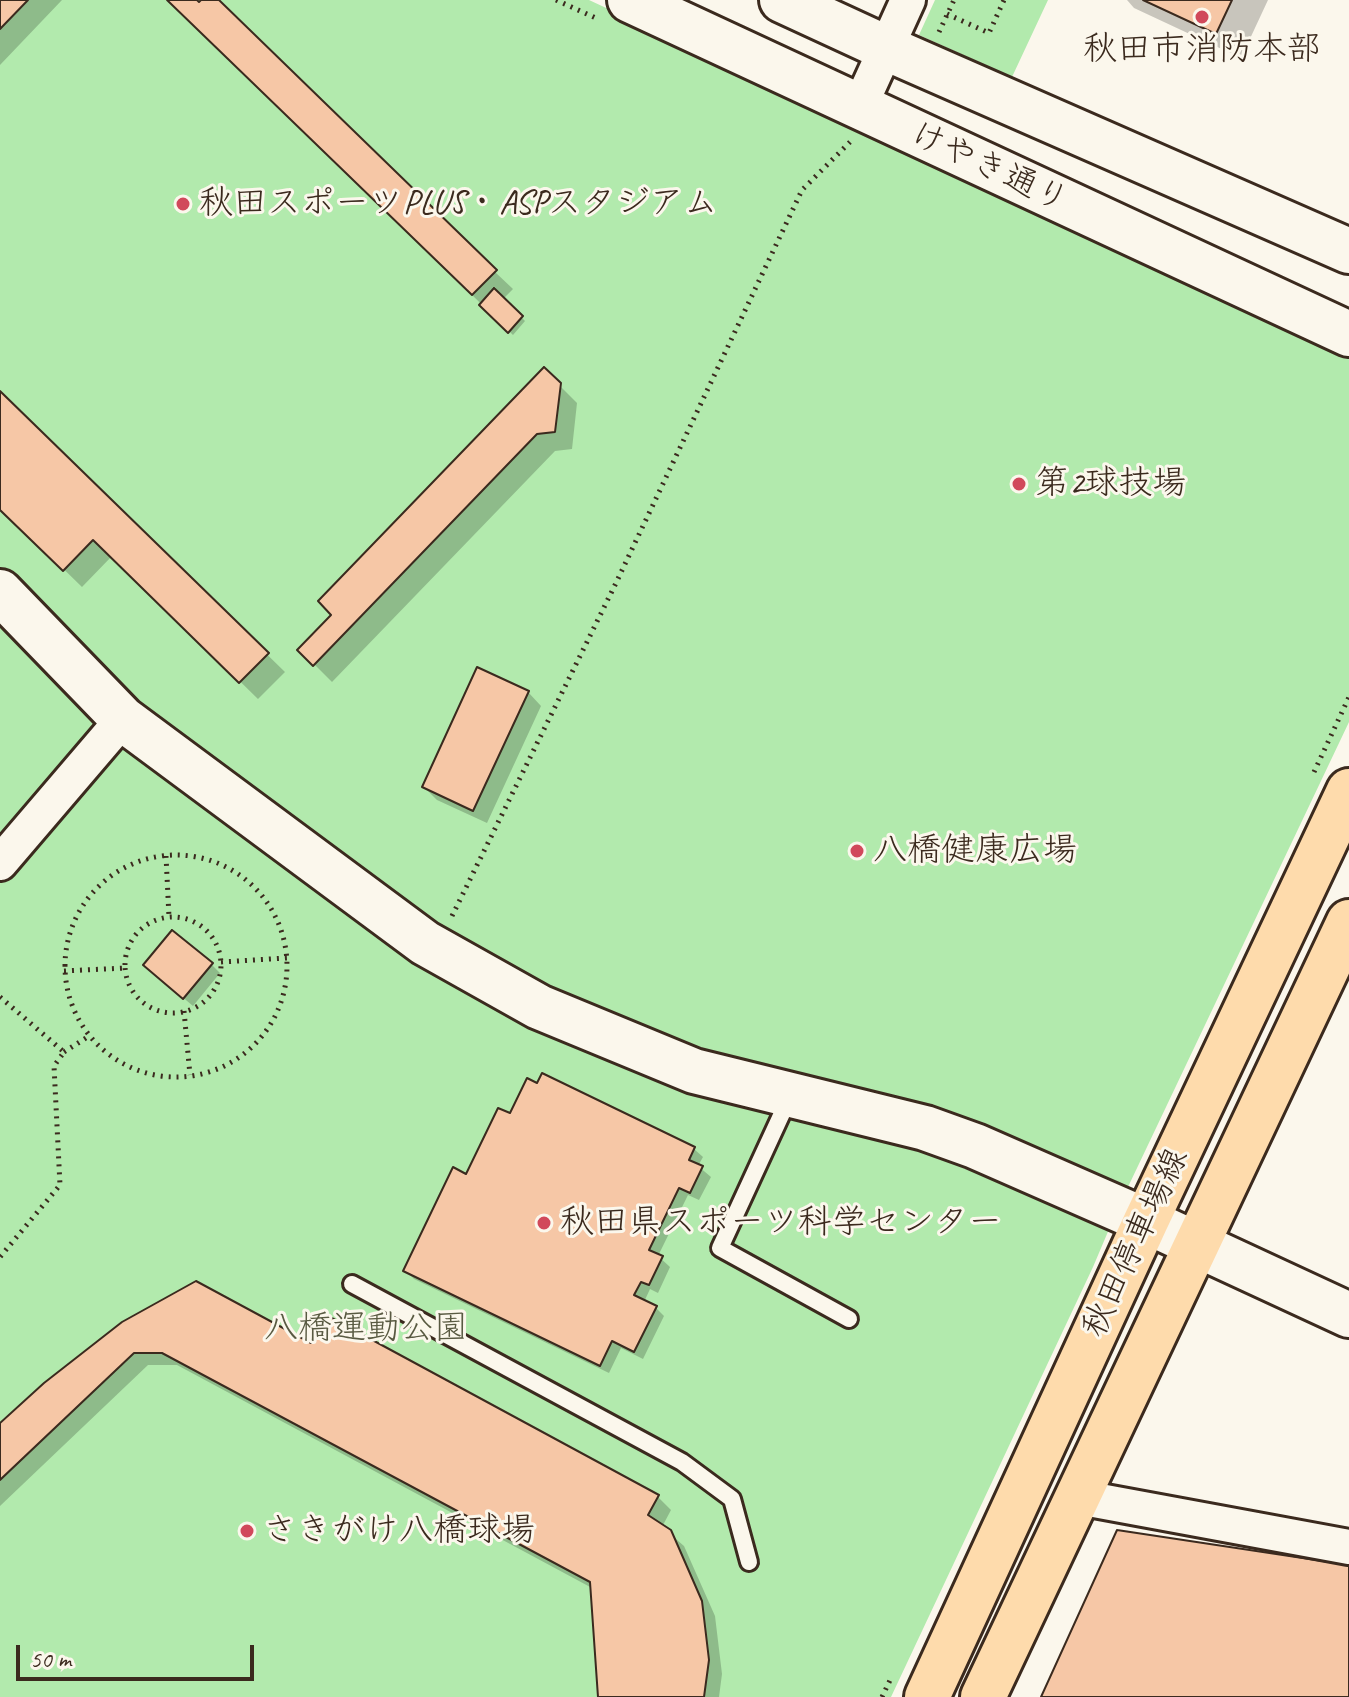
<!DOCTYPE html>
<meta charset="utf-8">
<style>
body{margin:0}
#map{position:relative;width:1349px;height:1697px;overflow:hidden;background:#fbf7ec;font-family:Caveat,sans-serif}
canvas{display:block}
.scale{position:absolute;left:16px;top:1645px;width:238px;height:36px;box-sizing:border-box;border:4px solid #3b2a1e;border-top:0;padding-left:10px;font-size:24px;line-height:28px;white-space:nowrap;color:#3b2a1e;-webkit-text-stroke:6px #fbf7ec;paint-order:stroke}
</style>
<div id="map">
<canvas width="1349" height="1697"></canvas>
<div class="scale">50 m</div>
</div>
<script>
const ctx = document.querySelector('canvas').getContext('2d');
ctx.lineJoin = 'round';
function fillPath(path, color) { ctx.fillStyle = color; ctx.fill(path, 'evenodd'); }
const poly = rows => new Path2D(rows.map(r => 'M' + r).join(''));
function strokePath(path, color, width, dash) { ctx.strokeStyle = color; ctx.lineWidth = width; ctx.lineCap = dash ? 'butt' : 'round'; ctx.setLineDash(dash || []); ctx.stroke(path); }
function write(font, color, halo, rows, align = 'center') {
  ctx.font = font + ' Caveat,"Klee One",sans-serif'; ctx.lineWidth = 6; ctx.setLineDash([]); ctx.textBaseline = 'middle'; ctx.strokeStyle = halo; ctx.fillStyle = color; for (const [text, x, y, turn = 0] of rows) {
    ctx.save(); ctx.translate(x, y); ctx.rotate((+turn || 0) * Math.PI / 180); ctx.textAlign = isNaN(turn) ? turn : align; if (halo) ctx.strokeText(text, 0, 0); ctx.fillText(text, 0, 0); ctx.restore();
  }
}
const green = poly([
 [0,0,589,0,1349,353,1349,722,1118,1208,1093,1267,891,1697,0,1697],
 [935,0,1048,0,1012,77,919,35]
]);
const shadow = poly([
 [0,0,62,0,0,65],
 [170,0,194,0,199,5,204,0,216,0,495,272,513,289,503,299,525,321,513,335],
 [1127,0,1268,0,1241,58,1134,8],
 [544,370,577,403,572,449,555,451,332,682,300,650,334,615],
 [0,394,285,672,258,699,112,556,82,587,0,507],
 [528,692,541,706,487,823,437,800,424,787],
 [211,964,220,973,193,1006,154,973],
 [543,1076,694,1149,703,1157,698,1166,711,1177,699,1200,688,1195,658,1256,670,1267,658,1293,650,1289,644,1302,656,1308,664,1316,643,1359,621,1348,609,1373,414,1279,406,1271,467,1176,511,1116,538,1085],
 [123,1324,312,1346,658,1497,671,1510,662,1527,684,1546,715,1616,722,1674,719,1697,600,1697,592,1588,177,1365,148,1365,0,1506,0,1426]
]);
const building = poly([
 [0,0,28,0,0,29,0,0],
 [167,0,197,0,199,2,201,0,219,0,497,270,472,295,167,0],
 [1143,0,1232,0,1216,34,1143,0],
 [494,288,523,316,508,333,479,305,494,288],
 [544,367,561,383,555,432,537,434,313,666,297,650,331,615,318,601,544,367],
 [0,391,269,653,239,683,93,540,63,571,0,510,0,391],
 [477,667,529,691,473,811,422,787,477,667],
 [172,930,213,963,183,999,143,965,172,930],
 [542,1073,695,1147,689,1160,703,1166,690,1193,679,1188,649,1250,663,1256,649,1285,641,1282,634,1295,657,1306,634,1352,612,1341,600,1366,403,1271,453,1167,466,1174,498,1108,510,1113,527,1078,537,1083,542,1073],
 [196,1281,311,1343,328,1316,659,1495,648,1515,671,1530,702,1601,709,1660,704,1697,598,1697,590,1582,162,1353,134,1353,0,1480,0,1423,44,1383,122,1322,196,1281],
 [1117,1530,1349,1565,1349,1697,1041,1697,1117,1530]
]);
const path = poly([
 [556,0,598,19],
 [947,14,989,33,1004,0],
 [939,32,954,0],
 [1314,772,1349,697],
 '65 966a111 111 0 1 1 222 0a111 111 0 1 1-222 0Z',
 [166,856,169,917],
 [452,916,616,583,802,190,850,142],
 '125 965a48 48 0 1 1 96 0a48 48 0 1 1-96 0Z',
 [221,962,287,958],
 [64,971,125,968],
 [0,997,64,1052,54,1066,60,1185,0,1257],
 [184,1011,190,1075],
 [64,1052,89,1036],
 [882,1697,892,1676]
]);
const lane = poly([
 [790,1096,720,1248,849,1319],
 [352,1284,682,1462,732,1499,749,1562]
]);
const street = poly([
 [859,108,908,0],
 [0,863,123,719],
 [1078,1497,1349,1547]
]);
const secondary = poly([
 [630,0,1349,334],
 [782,0,886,48,1349,251],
 [0,592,123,719,425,943,539,1007,694,1071,925,1128,975,1146,1146,1221,1349,1315]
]);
const primary = poly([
 [927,1697,1146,1221,1349,791],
 [983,1697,1349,922]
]);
const markers = [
 [1202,17,8,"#d1495b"],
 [183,204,8,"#d1495b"],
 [1019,484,8,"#d1495b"],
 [857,851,8,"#d1495b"],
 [544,1223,8,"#d1495b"],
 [247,1531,8,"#d1495b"]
];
const poiNames = [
 ["秋田市消防本部",1202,50,"center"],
 ["秋田スポーツPLUS・ASPスタジアム",199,204],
 ["第2球技場",1035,484],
 ["八橋健康広場",873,851],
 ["秋田県スポーツ科学センター",560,1223],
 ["さきがけ八橋球場",263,1531]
];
const streetNames = [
 ["けやき通り",989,168,25],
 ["秋田停車場線",1136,1243,-65]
];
const parkNames = [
 ["八橋運動公園",366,1329]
];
fillPath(green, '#b2eaad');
fillPath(shadow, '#0003');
fillPath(building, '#f6c7a6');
strokePath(building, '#3b2a1e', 2);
strokePath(lane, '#3b2a1e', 22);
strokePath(street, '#3b2a1e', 40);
strokePath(secondary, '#3b2a1e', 50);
strokePath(primary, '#3b2a1e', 50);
strokePath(path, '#3b2a1e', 5, [2, 6]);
strokePath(lane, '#fbf7ec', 16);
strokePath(street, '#fbf7ec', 34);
strokePath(secondary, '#fbf7ec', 44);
strokePath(primary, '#fedbac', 44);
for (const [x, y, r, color] of markers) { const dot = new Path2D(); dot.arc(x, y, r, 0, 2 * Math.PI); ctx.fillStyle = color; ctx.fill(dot); strokePath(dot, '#fbf7ec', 3); }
write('34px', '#3b2a1e', '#fbf7ec', poiNames, 'left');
write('34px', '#3b2a1e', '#fbf7ec', streetNames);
write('34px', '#595a42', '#fbf7ec', parkNames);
</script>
